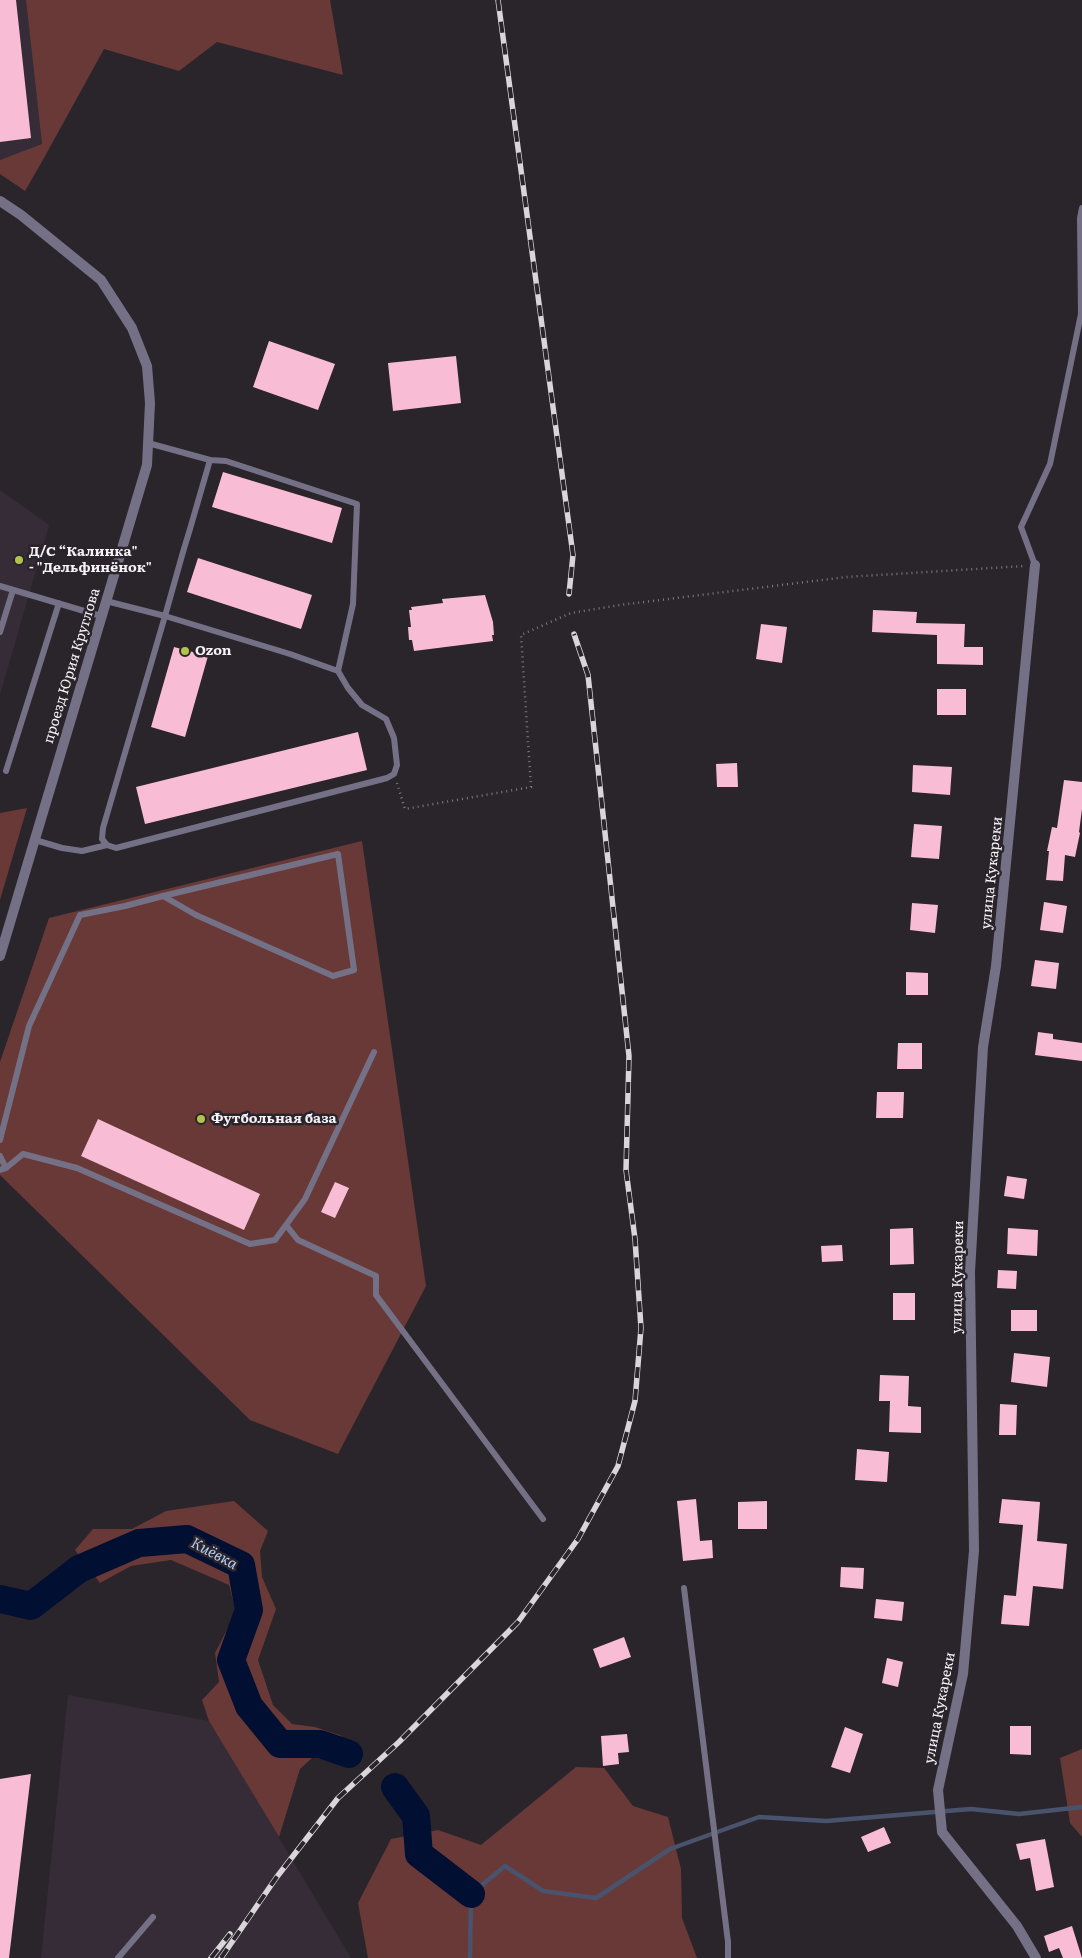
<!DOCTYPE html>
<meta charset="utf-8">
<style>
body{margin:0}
canvas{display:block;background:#2a242b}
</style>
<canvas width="1082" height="1958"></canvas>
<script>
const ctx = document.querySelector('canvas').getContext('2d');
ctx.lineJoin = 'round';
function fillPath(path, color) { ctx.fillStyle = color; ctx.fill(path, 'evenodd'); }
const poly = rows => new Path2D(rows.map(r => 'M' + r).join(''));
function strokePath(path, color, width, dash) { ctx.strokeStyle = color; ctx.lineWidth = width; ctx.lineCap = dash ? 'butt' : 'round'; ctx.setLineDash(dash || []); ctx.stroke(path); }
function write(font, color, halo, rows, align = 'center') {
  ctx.font = font + ' Literata,serif'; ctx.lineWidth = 5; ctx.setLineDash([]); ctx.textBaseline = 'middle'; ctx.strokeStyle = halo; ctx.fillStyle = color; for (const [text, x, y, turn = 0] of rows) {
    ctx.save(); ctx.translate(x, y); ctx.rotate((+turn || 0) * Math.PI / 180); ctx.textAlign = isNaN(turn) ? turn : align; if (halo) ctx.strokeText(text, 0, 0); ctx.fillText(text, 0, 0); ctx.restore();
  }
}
const built = poly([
 [0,0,26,0,42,145,0,160],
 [0,490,49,525,0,695],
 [68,1695,209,1721,351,1958,41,1958]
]);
const green = poly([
 [26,0,330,0,343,75,217,42,179,71,104,49,44,158,25,191,0,174,0,160,42,144],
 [27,808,0,900,0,813],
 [362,841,426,1286,338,1454,250,1420,0,1175,0,1062,49,918],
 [234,1501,268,1531,260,1551,262,1577,276,1609,258,1660,273,1705,292,1724,315,1727,342,1736,328,1761,313,1757,300,1769,279,1837,209,1721,202,1700,219,1682,215,1653,236,1612,229,1585,171,1560,131,1566,100,1583,75,1550,93,1529,132,1529,166,1511],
 [1082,1749,1082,1837,1070,1823,1060,1758],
 [576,1767,604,1768,633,1806,668,1817,681,1869,682,1918,697,1958,368,1958,358,1903,391,1839,438,1830,481,1845]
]);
const stream = poly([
 [470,1958,471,1894,505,1866,543,1891,596,1898,670,1849,759,1817,826,1821,971,1809,1019,1814,1082,1807]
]);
const river = poly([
 [0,1599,31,1606,79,1569,139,1543,187,1539,241,1565,249,1610,231,1660,249,1706,280,1744,320,1744,349,1754],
 [395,1787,416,1816,419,1854,471,1894]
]);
const building = poly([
 [0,0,16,0,31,138,0,142],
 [269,341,335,364,318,410,253,387],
 [456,356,461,403,393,411,388,363],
 [223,472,342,508,332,543,212,507],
 [198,558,312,595,301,629,187,592],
 [485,595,493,622,494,635,492,635,493,641,414,651,412,640,409,640,408,627,411,627,409,610,412,610,411,607,443,603,442,599],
 [873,610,917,612,916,623,965,624,964,647,983,647,983,665,937,664,937,635,872,632],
 [761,624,787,627,782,663,756,659],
 [174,647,208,656,185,737,151,727],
 [937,689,966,689,966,715,937,715],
 [358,732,367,770,145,824,136,787],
 [737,763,738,787,717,787,716,764],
 [913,765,952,767,950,795,912,792],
 [1064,780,1082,782,1082,809,1079,832,1080,833,1075,857,1065,855,1063,881,1046,880,1049,851,1047,851,1052,827,1057,828],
 [914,824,942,826,939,859,911,857],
 [1044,902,1067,906,1063,933,1040,930],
 [912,903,938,905,935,933,910,930],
 [1035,960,1059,963,1056,989,1031,986],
 [906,972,928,973,928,995,906,995],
 [1038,1032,1053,1034,1053,1039,1082,1043,1082,1061,1035,1055],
 [898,1043,922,1043,922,1069,897,1069],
 [877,1092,904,1092,903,1118,876,1118],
 [98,1119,260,1194,244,1230,81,1156],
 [1007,1176,1027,1179,1024,1199,1004,1196],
 [335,1182,349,1188,335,1218,321,1212],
 [913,1228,914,1264,890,1265,890,1229],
 [1008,1228,1038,1230,1037,1256,1007,1254],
 [842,1245,843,1261,822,1262,821,1246],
 [998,1270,1017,1271,1016,1289,997,1288],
 [893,1293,915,1293,915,1320,893,1320],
 [1011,1310,1037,1310,1037,1331,1011,1331],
 [1014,1353,1050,1357,1047,1387,1011,1382],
 [880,1375,909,1376,908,1406,921,1407,921,1433,889,1432,890,1401,879,1401],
 [1000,1404,1017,1405,1016,1435,999,1435],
 [857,1449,889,1452,887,1482,855,1480],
 [696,1499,700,1541,712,1540,713,1558,683,1561,677,1501],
 [1002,1499,1040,1502,1037,1541,1067,1544,1063,1589,1033,1586,1029,1626,1001,1624,1004,1595,1016,1596,1023,1525,999,1523],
 [767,1501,767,1529,738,1529,738,1502],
 [841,1567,864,1568,863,1589,840,1587],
 [876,1599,904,1602,902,1621,874,1618],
 [624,1637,631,1657,600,1668,593,1649],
 [887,1658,903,1662,898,1687,882,1683],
 [1010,1726,1031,1726,1031,1755,1010,1754],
 [845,1727,863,1734,850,1773,831,1767],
 [627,1734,629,1752,618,1753,619,1764,603,1766,601,1736],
 [31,1774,9,1958,0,1958,0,1779],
 [884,1827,891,1843,868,1852,861,1837],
 [1045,1839,1054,1887,1036,1891,1030,1858,1020,1860,1016,1844],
 [1072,1926,1082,1958,1063,1958,1059,1948,1049,1952,1044,1936]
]);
const path = poly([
 [397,783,405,809,531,787,521,635,571,613,620,605,846,577,1024,566]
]);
const service = poly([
 [210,460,226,461,357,504,353,604,338,671],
 [1035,565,1021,527,1050,464,1081,314,1080,218,1082,208],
 [0,586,101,616],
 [106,601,165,616,290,654,338,671,348,688,362,705,386,719,394,738,397,765,394,774,387,778,116,848,107,845,102,839,103,828,165,616,183,552,190,529,210,460,148,443],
 [0,632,13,590],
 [6,771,59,603],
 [35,840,62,848,82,851,107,845],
 [0,1140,29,1026,80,915,125,906,163,896,338,854,354,970,333,976,196,915,163,896],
 [0,1156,6,1168,0,1170],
 [6,1168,23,1154,77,1168,250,1244,275,1240,305,1199,374,1052],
 [286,1225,298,1240,376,1276,376,1295,543,1519],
 [684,1588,728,1942,728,1958],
 [118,1958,153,1917]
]);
const minor = poly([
 [0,201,21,215,101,280,132,328,147,366,150,403,147,465,0,956],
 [1035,565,996,966,983,1047,970,1272,974,1551,963,1674,938,1790,942,1832,1017,1926,1036,1958]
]);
const rail = poly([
 [498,0,573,555,569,594],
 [211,1958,230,1934],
 [221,1958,276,1878,338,1798,399,1742,518,1622,578,1539,618,1466,635,1401,641,1328,635,1239,626,1170,629,1056,588,675,574,634]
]);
const markers = [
 [19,560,5,"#b2c34c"],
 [185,651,5,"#b2c34c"],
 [201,1119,5,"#b2c34c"]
];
const poiNames = [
 ["Д/С “Калинка\"",29,552],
 ["- \"Дельфинёнок\"",29,568],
 ["Ozon",195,651],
 ["Футбольная база",211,1119]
];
const streetNames = [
 ["проезд Юрия Круглова",72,666,-73],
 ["улица Кукареки",992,873,-84],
 ["улица Кукареки",958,1277,-89],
 ["улица Кукареки",940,1708,-79]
];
const waterNames = [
 ["Киёвка",214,1554,28]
];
fillPath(built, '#362c37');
fillPath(green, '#683937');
strokePath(stream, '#4a536d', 4.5);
strokePath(river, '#000f32', 28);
fillPath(building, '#f9bcd5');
strokePath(path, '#7f7a80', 2.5, [1, 4]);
strokePath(service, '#747187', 6);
strokePath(minor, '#747187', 10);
strokePath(rail, '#d9d5da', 5.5);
strokePath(rail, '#2a242b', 4, [11]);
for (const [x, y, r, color] of markers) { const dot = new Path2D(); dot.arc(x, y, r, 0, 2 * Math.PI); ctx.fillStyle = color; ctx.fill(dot); strokePath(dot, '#2a242b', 2); }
write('bold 14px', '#f6f2f7', '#2a242b', poiNames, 'left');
write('14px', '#f6f2f7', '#2a242b', streetNames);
write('italic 15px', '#b3cdf5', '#2a242b', waterNames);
</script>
